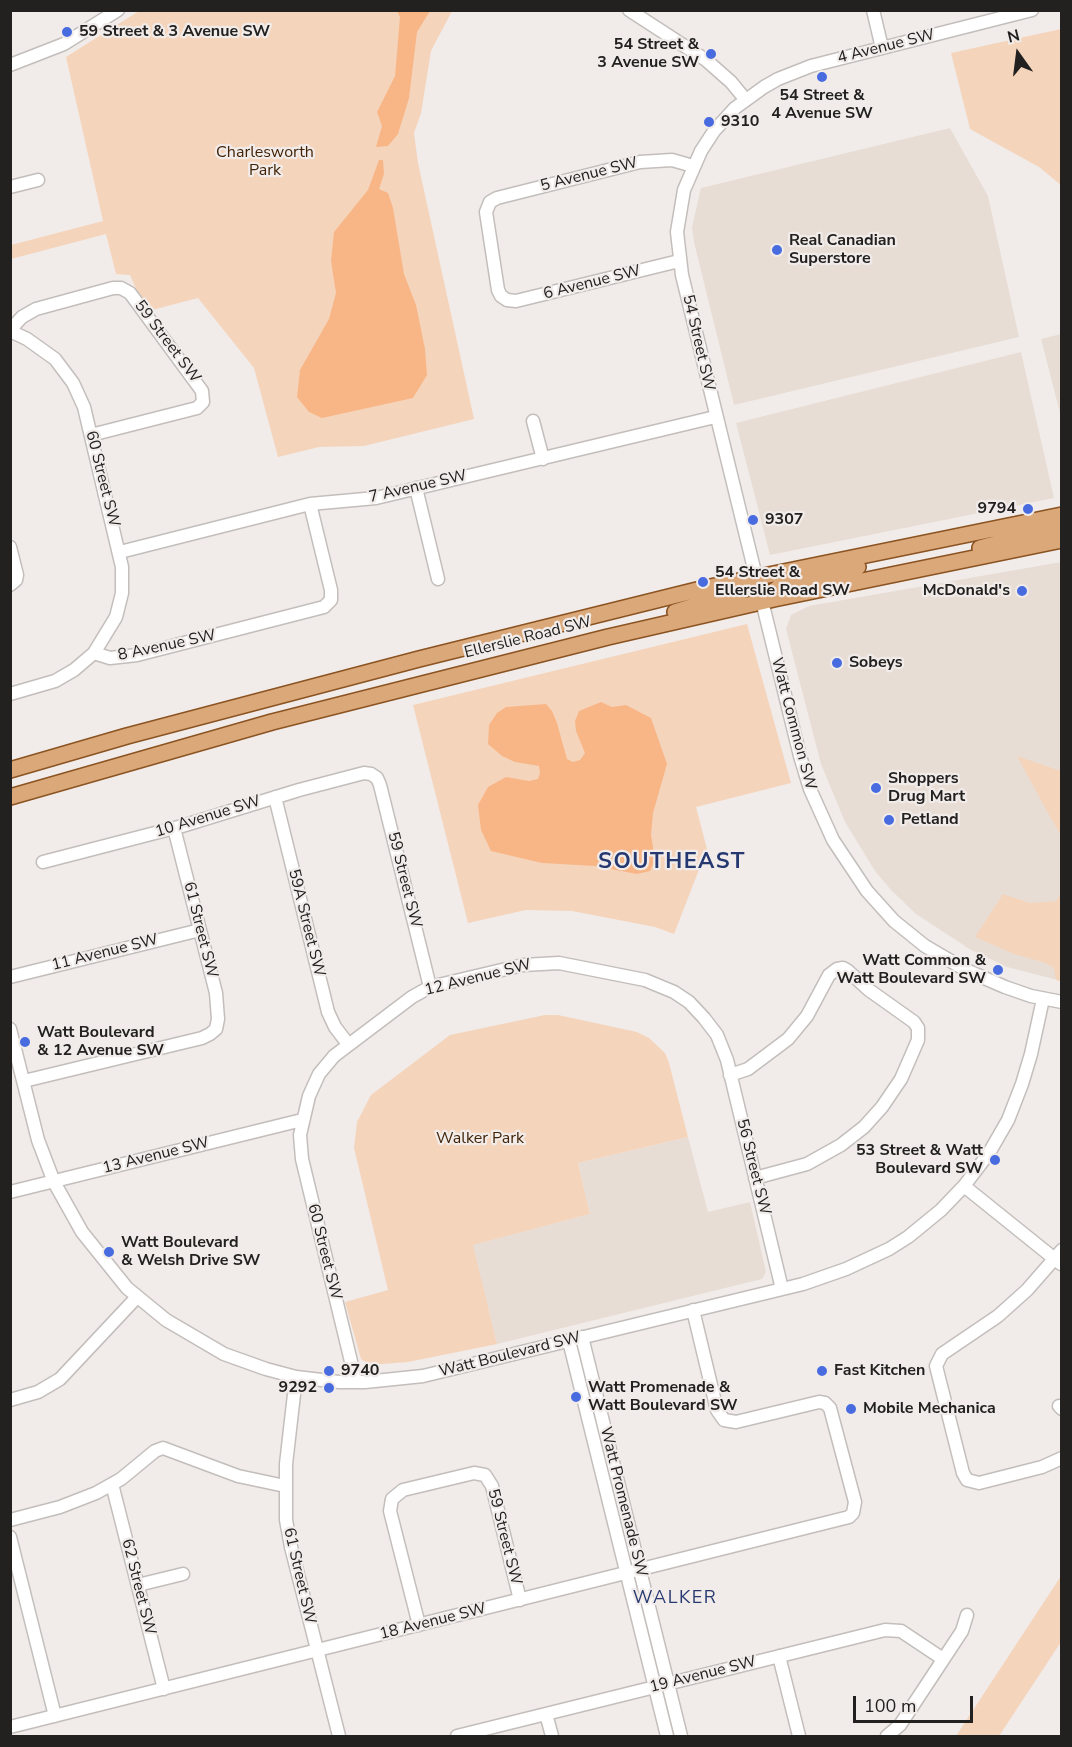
<!DOCTYPE html>
<style>
body{margin:0}
#map{position:relative;width:1072px;height:1747px;overflow:hidden;background:#f1ece9;font-family:"Nunito Sans",sans-serif}
canvas{display:block}
.frame{position:absolute;inset:0;border:12px solid #222120;pointer-events:none}
.north{position:absolute;left:988px;top:24px;width:60px;height:60px;-webkit-text-stroke:4px #f1ece9;paint-order:stroke;rotate:346deg;font-size:16px;font-weight:700;line-height:24px;text-align:center;color:#222120}
.north::after{content:'';display:block;margin:auto;width:21px;height:27px;background:#222120;clip-path:polygon(50% 0,100% 100%,50% 72%,0 100%)}
.scale{position:absolute;left:853px;top:1696px;width:120px;height:27px;box-sizing:border-box;border:3px solid #222120;border-top:0;padding-left:8px;font-size:18px;line-height:21px;white-space:nowrap;color:#222120;-webkit-text-stroke:4px #f1ece9;paint-order:stroke}
</style>
<div id="map">
<canvas width="1072" height="1747"></canvas>
<div class="frame"></div>
<div class="north">N</div>
<div class="scale">100 m</div>
</div>
<script>
const ctx = document.querySelector('canvas').getContext('2d');
ctx.lineJoin = 'round';
function fillPath(path, color) { ctx.fillStyle = color; ctx.fill(path, 'evenodd'); }
const poly = rows => new Path2D(rows.map(r => 'M' + r).join(''));
function strokePath(path, color, width, dash) { ctx.strokeStyle = color; ctx.lineWidth = width; ctx.lineCap = dash ? 'butt' : 'round'; ctx.setLineDash(dash || []); ctx.stroke(path); }
function write(font, color, halo, rows, align = 'center') {
  ctx.font = font + ' "Nunito Sans",sans-serif'; ctx.lineWidth = 4.5; ctx.setLineDash([]); ctx.textBaseline = 'middle'; ctx.strokeStyle = halo; ctx.fillStyle = color; for (const [text, x, y, turn = 0] of rows) {
    ctx.save(); ctx.translate(x, y); ctx.rotate((+turn || 0) * Math.PI / 180); ctx.textAlign = isNaN(turn) ? turn : align; if (halo) ctx.strokeText(text, 0, 0); ctx.fillText(text, 0, 0); ctx.restore();
  }
}
const built = poly([
 [950,128,988,196,1019,337,734,405,694,242,692,227,701,188],
 [1061,334,1062,334,1061,417,1041,339],
 [1021,352,1054,498,770,555,736,423],
 [1061,562,1061,981,1007,967,971,950,916,914,891,890,875,871,845,822,821,764,786,629,791,615,809,606],
 [688,1137,708,1212,750,1202,766,1272,762,1279,497,1344,472,1245,590,1214,578,1163]
]);
const green = poly([
 [139,11,452,11,431,51,421,113,414,133,418,163,474,419,364,446,319,447,278,457,254,368,198,298,152,310,137,291,130,275,116,274,106,234,11,259,11,245,103,221,66,57],
 [1061,29,1062,29,1061,185,1039,167,970,129,951,53],
 [747,624,791,783,696,807,707,849,674,934,655,927,572,911,526,910,468,923,413,705],
 [1017,756,1061,771,1061,835,1049,815],
 [1003,894,1030,903,1056,901,1061,894,1061,981,1056,980,1054,968,1046,963,1014,954,975,937],
 [545,1015,558,1015,637,1032,649,1038,665,1053,669,1063,688,1137,578,1163,590,1214,473,1245,497,1344,408,1362,370,1365,361,1359,345,1302,388,1290,354,1148,357,1122,371,1095,450,1035],
 [1061,1576,1061,1642,999,1736,956,1736]
]);
const water = poly([
 [397,11,430,11,417,32,409,98,398,134,388,146,376,147,382,126,377,112,395,76,400,17],
 [379,160,383,160,384,174,379,189,388,193,393,208,404,274,416,305,425,349,427,375,413,398,322,418,309,412,297,397,300,370,329,319,336,293,331,261,334,232,368,190],
 [601,702,612,707,626,705,651,718,667,764,653,813,651,835,655,860,650,871,637,874,595,866,542,863,491,851,481,830,478,805,488,787,506,777,529,781,538,779,540,773,539,766,515,762,502,756,488,744,489,725,497,713,506,707,546,704,552,711,557,723,567,759,573,762,580,760,585,753,576,731,575,721,579,711]
]);
const minor = poly([
 [629,10,706,60,731,82,745,99],
 [873,10,882,48],
 [1032,10,811,66,778,79,764,87,735,108,714,131,701,151,684,190,677,232,682,275,800,756,810,789,833,840,867,891,894,921,925,946,966,970,1005,987,1031,996,1062,1002],
 [10,65,64,44,118,10],
 [10,187,38,180],
 [679,261,516,301,507,300,501,296,498,290,486,212,490,202,497,198,640,162,672,160,693,166],
 [10,330,22,317,36,309,113,288,121,288,130,293,202,391,203,402,197,408,91,435],
 [10,331,27,339,55,359,73,383,84,407,122,567,122,593,116,617,94,653],
 [533,421,543,459],
 [416,488,438,579],
 [10,547,17,575,16,580,10,585],
 [120,552,310,504,376,498,715,417],
 [10,694,55,681,74,670,94,653,110,658,137,655,324,607,331,600,331,590,310,504],
 [275,797,328,1012,335,1027,348,1044],
 [43,862,182,826,299,790,364,773,371,774,377,778,380,785,430,987],
 [10,977,200,930],
 [10,1029,38,1140,54,1182,82,1232,127,1288,166,1320,224,1354,266,1369,296,1377,339,1382,365,1382,423,1376,803,1284,846,1269,889,1249,908,1237,941,1210,964,1186,989,1153,1008,1120,1022,1084,1031,1054,1043,999],
 [730,1075,748,1069,788,1039,807,1016,829,975,837,969,843,968,848,971,869,990,914,1022,918,1028,918,1040,901,1079,882,1107,864,1127,841,1145,807,1164,755,1178],
 [24,1081,202,1038,210,1034,216,1029,218,1019,216,993,174,828],
 [964,1186,1061,1264],
 [10,1192,302,1120],
 [1062,1250,1027,1290,998,1316,942,1354,936,1366,963,1473,967,1480,979,1483,1042,1467,1062,1458],
 [582,1337,681,1736],
 [569,1341,667,1736],
 [296,1377,286,1464,286,1520,291,1547,339,1736],
 [356,1382,302,1159,300,1135,309,1096,319,1074,334,1056,412,997,430,987,523,965,559,963,645,980,674,992,689,1002,704,1018,717,1035,727,1060,782,1289],
 [10,1400,38,1392,60,1379,137,1297],
 [1059,1406,1062,1409],
 [112,1484,164,1689],
 [10,1520,60,1507,96,1493,121,1479,155,1451,163,1448,238,1476,285,1486],
 [10,1537,55,1716],
 [138,1585,183,1574],
 [419,1625,390,1511,392,1499,403,1490,474,1473,485,1475,492,1486,520,1600],
 [779,1656,799,1736],
 [546,1714,552,1736],
 [10,1727,849,1517,853,1513,855,1502,830,1408,825,1403,819,1402,736,1422,724,1420,717,1410,693,1310],
 [457,1736,885,1630,901,1631,943,1659],
 [887,1736,900,1725,962,1631,967,1615]
]);
const major = poly([
 [980,548,1062,526],
 [763,600,779,587,858,567],
 [675,612,740,592,755,578],
 [10,770,127,736,419,659,705,588,1062,515],
 [10,797,272,722,608,637,774,599,1062,540]
]);
const markers = [
 [67,32,6,"#486cdf"],
 [711,54,6,"#486cdf"],
 [822,77,6,"#486cdf"],
 [709,122,6,"#486cdf"],
 [777,250,6,"#486cdf"],
 [1028,509,6,"#486cdf"],
 [753,520,6,"#486cdf"],
 [703,582,6,"#486cdf"],
 [1022,591,6,"#486cdf"],
 [837,663,6,"#486cdf"],
 [876,788,6,"#486cdf"],
 [889,820,6,"#486cdf"],
 [998,970,6,"#486cdf"],
 [25,1042,6,"#486cdf"],
 [995,1160,6,"#486cdf"],
 [109,1252,6,"#486cdf"],
 [329,1371,6,"#486cdf"],
 [822,1371,6,"#486cdf"],
 [329,1388,6,"#486cdf"],
 [576,1397,6,"#486cdf"],
 [851,1409,6,"#486cdf"]
];
const poiNames = [
 ["59 Street & 3 Avenue SW",79,32],
 ["54 Street &",699,45,"right"],
 ["3 Avenue SW",699,63,"right"],
 ["54 Street &",822,96,"center"],
 ["4 Avenue SW",822,114,"center"],
 ["9310",721,122],
 ["Real Canadian",789,241],
 ["Superstore",789,259],
 ["9794",1016,509,"right"],
 ["9307",765,520],
 ["54 Street &",715,573],
 ["Ellerslie Road SW",715,591],
 ["McDonald's",1010,591,"right"],
 ["Sobeys",849,663],
 ["Shoppers",888,779],
 ["Drug Mart",888,797],
 ["Petland",901,820],
 ["Watt Common &",986,961,"right"],
 ["Watt Boulevard SW",986,979,"right"],
 ["Watt Boulevard",37,1033],
 ["& 12 Avenue SW",37,1051],
 ["53 Street & Watt",983,1151,"right"],
 ["Boulevard SW",983,1169,"right"],
 ["Watt Boulevard",121,1243],
 ["& Welsh Drive SW",121,1261],
 ["9740",341,1371],
 ["Fast Kitchen",834,1371],
 ["9292",317,1388,"right"],
 ["Watt Promenade &",588,1388],
 ["Watt Boulevard SW",588,1406],
 ["Mobile Mechanica",863,1409]
];
const streetNames = [
 ["4 Avenue SW",886,47,-14],
 ["5 Avenue SW",589,175,-14],
 ["6 Avenue SW",592,283,-14],
 ["59 Street SW",167,342,53],
 ["54 Street SW",698,343,77],
 ["60 Street SW",102,479,76],
 ["7 Avenue SW",418,487,-13],
 ["Ellerslie Road SW",528,638,-14],
 ["8 Avenue SW",167,646,-12],
 ["Watt Common SW",793,724,75],
 ["10 Avenue SW",208,817,-17],
 ["59 Street SW",404,880,76],
 ["59A Street SW",306,923,76],
 ["61 Street SW",200,930,76],
 ["11 Avenue SW",105,953,-14],
 ["12 Avenue SW",478,978,-14],
 ["13 Avenue SW",156,1156,-14],
 ["56 Street SW",753,1167,76],
 ["60 Street SW",324,1252,76],
 ["Watt Boulevard SW",510,1355,-14],
 ["Watt Promenade SW",623,1502,76],
 ["59 Street SW",504,1537,76],
 ["61 Street SW",299,1576,77],
 ["62 Street SW",138,1587,76],
 ["18 Avenue SW",433,1622,-14],
 ["19 Avenue SW",703,1675,-14]
];
const parkNames = [
 ["Charlesworth",265,153],
 ["Park",265,171],
 ["Walker Park",480,1139]
];
const neighbourhoodNames = [
 ["WALKER",675,1599]
];
const districtNames = [
 ["SOUTHEAST",672,863]
];
fillPath(built, '#e8ddd5');
fillPath(green, '#f5d4bc');
fillPath(water, '#f8b686');
strokePath(minor, '#c3bebb', 15);
strokePath(major, '#8b5321', 18);
strokePath(minor, '#fff', 12);
strokePath(major, '#dba87a', 15);
for (const [x, y, r, color] of markers) { const dot = new Path2D(); dot.arc(x, y, r, 0, 2 * Math.PI); ctx.fillStyle = color; ctx.fill(dot); strokePath(dot, '#f1ece9', 2); }
write('bold 16px', '#222120', '#f1ece9', poiNames, 'left');
write('16px', '#222120', '#f1ece9', streetNames);
write('16px', '#422307', '#f1ece9', parkNames);
ctx.letterSpacing = '1.5px';
write('18px', '#253870', '#f1ece9', neighbourhoodNames);
ctx.letterSpacing = '0px';
ctx.letterSpacing = '1.5px';
write('bold 22px', '#253870', '#f1ece9', districtNames);
ctx.letterSpacing = '0px';
</script>
